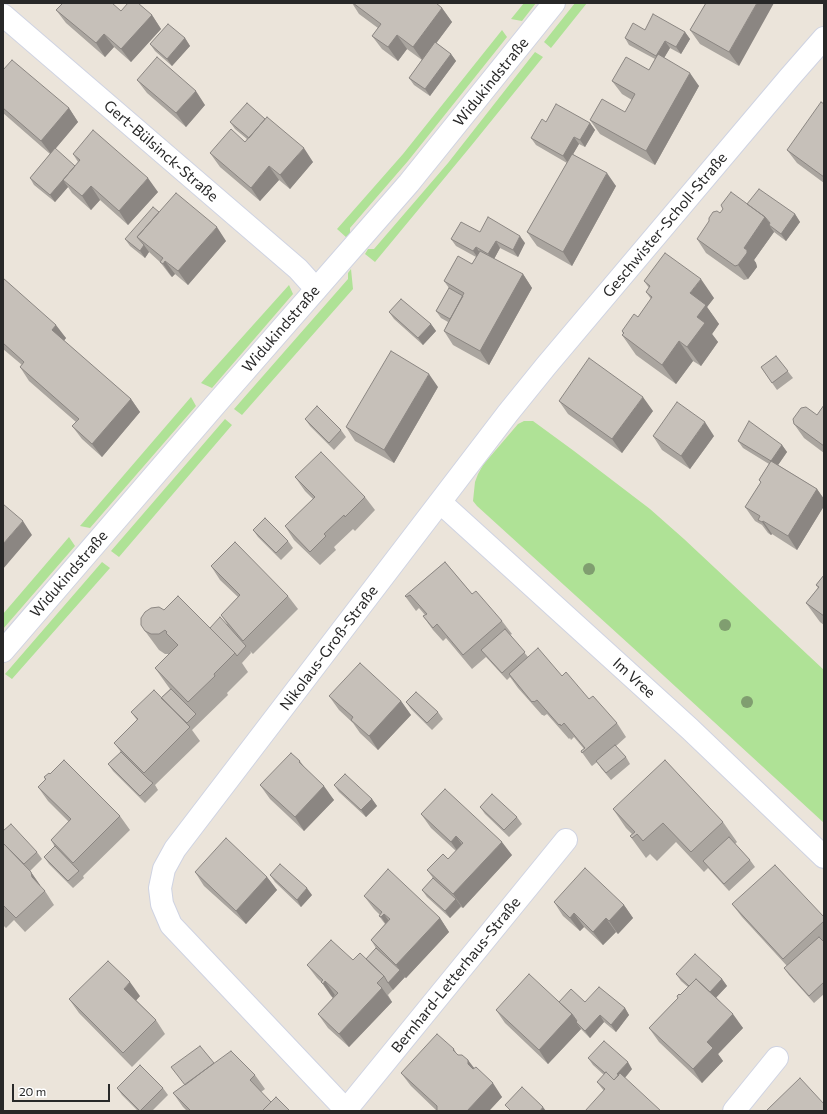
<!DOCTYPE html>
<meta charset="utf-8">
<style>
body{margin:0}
#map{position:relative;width:827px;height:1114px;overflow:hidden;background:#ebe4da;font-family:Commissioner,sans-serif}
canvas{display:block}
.frame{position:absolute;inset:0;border:4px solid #282828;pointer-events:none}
.scale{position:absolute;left:12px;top:1084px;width:98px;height:18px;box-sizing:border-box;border:2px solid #282828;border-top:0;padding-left:5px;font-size:12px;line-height:14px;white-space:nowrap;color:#282828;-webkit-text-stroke:3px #fff;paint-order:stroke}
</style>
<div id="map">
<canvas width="827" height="1114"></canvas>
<div class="frame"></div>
<div class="scale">20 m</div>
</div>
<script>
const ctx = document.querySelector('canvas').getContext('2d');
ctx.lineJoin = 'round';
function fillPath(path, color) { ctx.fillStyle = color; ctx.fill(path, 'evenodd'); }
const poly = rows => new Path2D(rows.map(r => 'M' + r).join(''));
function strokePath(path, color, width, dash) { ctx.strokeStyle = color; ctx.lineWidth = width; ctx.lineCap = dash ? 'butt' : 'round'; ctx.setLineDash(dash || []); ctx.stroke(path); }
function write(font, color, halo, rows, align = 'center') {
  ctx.font = font + ' Commissioner,sans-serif'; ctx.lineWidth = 3; ctx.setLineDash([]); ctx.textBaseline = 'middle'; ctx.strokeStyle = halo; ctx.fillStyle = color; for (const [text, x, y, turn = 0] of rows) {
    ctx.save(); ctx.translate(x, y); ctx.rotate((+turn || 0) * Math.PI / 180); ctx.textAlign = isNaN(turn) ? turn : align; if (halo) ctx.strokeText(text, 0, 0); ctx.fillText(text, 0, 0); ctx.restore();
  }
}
const green = poly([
 [524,3,536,3,522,21,511,19],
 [575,3,587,3,551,48,544,42],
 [502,30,507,37,408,161,350,228,350,233,347,238,337,229,403,154],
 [535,52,543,57,471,146,375,262,365,254,368,249,374,249,448,163],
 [351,269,353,289,242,415,234,409,348,279,348,273],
 [289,285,293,294,212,388,201,383],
 [191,397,196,406,90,528,80,526],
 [225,419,232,425,119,557,111,551],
 [524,421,533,421,574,451,650,509,684,539,824,670,824,823,652,665,477,506,473,501,475,482,478,474,483,465,518,424],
 [69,537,75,546,3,629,3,614],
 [102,562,110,568,12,679,5,674]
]);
const street = poly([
 [3,15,298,269,316,289],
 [440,502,690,729,824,857],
 [346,1110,566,840],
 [347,1111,171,925,162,904,160,888,164,869,175,849,508,413,546,366,789,78,824,38],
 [734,1111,777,1058]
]);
const secondary = poly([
 [3,651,215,405,409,183,554,3]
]);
const trees = [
 [589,569],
 [725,625],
 [747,702]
];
const wall = poly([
 [352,3,436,3,442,8,452,22,436,43,451,54,456,61,430,96,414,85,409,78,422,60,407,49,398,61,382,49,372,36,378,28,359,14],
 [706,3,739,66,700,44,690,30],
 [56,10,121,11,152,15,161,29,131,62,114,47,105,57,66,23],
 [645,30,685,32,690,39,681,54,670,48,664,58,699,86,655,165,600,134,590,120,625,112,632,100,622,94,612,81,649,70,655,59,629,45,625,38],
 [185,38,190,46,172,66,155,51,150,44],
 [3,70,69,108,78,122,55,149,75,166,78,162,73,154,158,192,128,225,100,200,91,210,72,193,68,187,55,202,34,185,30,178,50,154,3,113],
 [137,80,205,105,186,127,147,93],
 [824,104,824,183,797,163,787,150],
 [230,122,313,162,290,189,279,180,260,201,220,167,210,153,245,142,247,139,235,129],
 [546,122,590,123,595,130,585,147,579,144,573,154,616,186,572,266,537,246,527,232,567,163,536,145,531,138],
 [159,212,226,241,188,285,175,274,172,277,170,275,160,262,149,252,145,258,130,246,125,239],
 [720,213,795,214,800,222,786,241,774,232,754,260,756,263,757,267,748,279,744,280,706,253,697,239],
 [480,232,525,243,518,257,500,248,494,259,523,274,532,288,489,365,453,345,444,331,448,322,441,318,436,311,449,288,444,281,472,264,476,257,456,246,451,239],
 [3,278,66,338,64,341,131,399,140,412,102,457,82,439,72,426,76,422,29,381,20,367,22,365,3,349],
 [644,281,714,298,707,307,719,324,712,334,718,342,701,366,693,361,676,384,636,355,622,335,623,334,622,331,638,317,651,299,646,292,649,288],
 [389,312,431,324,436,331,423,345,394,319],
 [776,356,793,378,777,390,761,367],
 [438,387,394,463,355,441,346,427],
 [559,401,653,411,622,453,568,414],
 [824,405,824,453,804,438,794,424,817,415],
 [305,419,341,430,346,437,334,450,310,426],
 [653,436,714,436,690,469,662,450],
 [738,441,782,445,787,452,778,465,817,489,824,499,824,506,797,550,772,534,771,535,768,533,762,525,755,521,745,507,761,482,759,480,769,464,743,448],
 [295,477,365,497,375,510,355,531,353,529,334,547,336,550,320,565,294,540,285,526,313,499,305,491],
 [253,530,288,541,293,548,281,560,258,537],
 [445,562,472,594,502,621,512,634,510,635,528,657,562,676,617,723,626,737,616,746,626,757,630,764,611,780,601,768,597,762,592,766,591,765,581,751,584,749,574,737,571,740,570,738,569,739,547,714,544,716,543,715,542,715,518,688,510,677,507,680,486,657,472,669,446,638,443,641,433,630,423,616,425,615,419,608,416,611,405,596],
 [211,566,288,596,298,609,253,654,250,651,251,653,242,663,248,672,227,693,228,695,192,730,200,741,155,785,158,790,145,803,113,771,108,764,121,752,114,743,137,720,131,712,161,698,170,689,155,668,169,654,165,654,159,650,145,631,164,610,210,628,227,624,221,615,238,597,220,580],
 [824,575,824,625,820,622,806,603,818,588,816,585],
 [329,696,401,701,411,715,378,750,360,733,353,723,339,710],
 [406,702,438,712,443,719,432,730,411,709],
 [300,761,305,768,334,800,304,831,270,799,260,785],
 [50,774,120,816,130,830,83,876,84,878,73,888,49,864,44,857,55,847,51,840,69,822,48,801,38,787,45,780,44,777],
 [334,785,372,799,377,806,366,817,339,792],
 [480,807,517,817,522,824,509,837,485,814],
 [613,809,723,822,737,842,735,844,750,860,755,867,729,891,708,868,704,872,676,842,657,861,650,854,646,858,630,836,632,834,626,828],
 [421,814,512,855,463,908,461,907,450,918,427,897,422,890,433,878,427,870,448,859,456,851,431,828],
 [3,831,37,852,42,859,30,871,40,885,40,887,45,891,54,905,25,932,14,920,6,928,3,925],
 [195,872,267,877,277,890,246,924,204,886],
 [270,875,312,895,301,907,275,882],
 [364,896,440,918,449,932,406,978,404,977,405,977,388,995,392,1002,349,1047,328,1028,318,1014,335,996,335,995,333,998,331,996,322,983,317,978,307,965,366,959,376,948,371,940,385,924,379,916,380,915,374,909],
 [554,902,624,905,633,918,618,934,616,932,603,945,584,927,580,931,563,916],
 [732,904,824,917,824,994,814,1003,789,975,784,968,787,966,742,917],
 [676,974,722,979,727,986,716,997,743,1028,718,1054,723,1061,702,1083,659,1042,649,1028,678,998,677,996,680,995,688,987,681,981],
 [140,996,136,1000,156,1020,165,1034,132,1067,79,1013,69,999],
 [559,1002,585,1002,625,1008,629,1015,616,1032,604,1022,590,1038,581,1029,548,1064,505,1023,496,1010],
 [454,1049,457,1054,474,1068,502,1097,489,1111,437,1111,411,1086,401,1073],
 [588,1058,632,1069,625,1078,604,1091,597,1082,604,1075,593,1065],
 [214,1063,255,1075,265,1089,261,1092,271,1102,290,1111,187,1111,183,1107,173,1093],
 [117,1088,163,1088,168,1095,152,1111,138,1111,122,1095]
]);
const shadedWall = poly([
 [757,3,774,3,739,66,729,52],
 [442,8,452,22,423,61,413,47],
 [152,15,161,29,131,62,121,49],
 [685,32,690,39,681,54,676,47],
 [104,34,114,47,105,57,96,43],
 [397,35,407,49,398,61,388,47],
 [185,38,190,46,172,66,167,59],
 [665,41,670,48,661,63,656,56],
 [451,54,456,61,430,96,425,89],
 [690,73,699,86,655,165,646,151],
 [196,91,205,105,186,127,176,113],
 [69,108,78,122,51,154,41,141],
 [590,123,595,130,585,147,580,140],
 [574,137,579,144,568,163,563,156],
 [304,148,313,162,290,189,280,175],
 [269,166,279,180,260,201,251,188],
 [607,173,616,186,572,266,563,252],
 [148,178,158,192,128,225,119,211],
 [63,180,68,187,55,202,50,195],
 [91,186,100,200,91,210,82,196],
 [795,214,800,222,786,241,781,234],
 [765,217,773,228,769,225,774,232,754,260,756,263,757,267,748,279,738,265,744,248],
 [217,227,226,241,188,285,178,271],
 [520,236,525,243,518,257,513,250],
 [496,241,500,248,493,261,488,254],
 [144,245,149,252,145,258,140,251],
 [476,247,481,254,478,258,473,251],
 [165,261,175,274,172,277,163,264],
 [523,274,532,288,489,365,480,351],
 [701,279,714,298,707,307,719,324,712,334,718,342,701,366,687,347,697,317,690,293],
 [431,324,436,331,423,345,418,338],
 [56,325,66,338,61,344,52,330],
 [679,341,693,361,676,384,662,365],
 [429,374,438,387,394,463,384,450],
 [643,397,653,411,622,453,612,439],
 [131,399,140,412,102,457,92,444],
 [705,422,714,436,690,469,681,456],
 [782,445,787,452,776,468,771,461],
 [817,489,824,499,824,506,797,550,788,536],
 [23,521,32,535,3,569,3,544],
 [763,521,772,534,771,535,762,522],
 [401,701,411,715,378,750,369,736],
 [324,786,334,800,304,831,295,817],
 [372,799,377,806,366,817,361,810],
 [456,836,466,850,461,856,451,842],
 [502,842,512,855,463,908,453,894],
 [31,872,40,885,41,891,32,877],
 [267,877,277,890,246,924,236,911],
 [307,888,312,895,301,907,297,900],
 [456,899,461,906,450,918,445,911],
 [624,905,633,918,618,934,609,921],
 [574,913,584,927,580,931,570,918],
 [384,914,394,928,391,931,381,917],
 [440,918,449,932,406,978,396,965],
 [606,918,616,932,603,945,593,932],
 [400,970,405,977,393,990,388,983],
 [722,979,727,986,714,1000,709,993],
 [325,981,335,995,333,998,323,984],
 [130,982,140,996,134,1003,124,989],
 [382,988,392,1002,349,1047,339,1034],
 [625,1008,629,1015,616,1032,611,1025],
 [572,1014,581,1027,576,1022,581,1029,548,1064,539,1050],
 [733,1014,743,1028,718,1054,723,1061,702,1083,693,1069,707,1042],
 [600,1015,604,1022,590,1038,585,1031],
 [468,1060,478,1073,468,1064],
 [628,1062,632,1069,622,1081,617,1074],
 [493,1083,502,1097,489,1111,467,1111],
 [543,1107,546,1111,540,1111]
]);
const building = poly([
 [63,3,112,3,121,11,128,3,138,3,152,15,121,49,104,34,96,43,56,10,63,3],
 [353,3,436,3,442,8,413,47,397,35,388,47,372,36,381,24,353,3],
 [706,3,757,3,729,52,690,30,706,3],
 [653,14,685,32,676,47,665,41,656,56,625,38,633,23,645,30,653,14],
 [168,24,185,38,167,59,150,44,168,24],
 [435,42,451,54,425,89,409,78,435,42],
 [658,54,690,73,646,151,590,120,602,99,625,112,635,94,612,81,626,57,649,70,658,54],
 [157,57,196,91,176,113,137,80,157,57],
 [12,60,69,108,41,141,3,108,3,70,12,60],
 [821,102,824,104,824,177,787,150,821,102],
 [247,103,265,119,249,138,230,122,247,103],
 [556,104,590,123,580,140,574,137,563,156,531,138,542,119,546,122,556,104],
 [267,117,304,148,280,175,269,166,251,188,210,153,231,129,245,142,267,117],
 [93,130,148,178,119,211,91,186,82,196,63,180,80,160,73,154,93,130],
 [55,148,75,166,50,195,30,178,55,148],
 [572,154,607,173,563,252,527,232,572,154],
 [759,189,795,214,781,234,769,225,770,223,765,217,747,204,759,189],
 [731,192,765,217,744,248,747,250,747,253,738,265,735,266,697,239,709,221,709,218,713,212,717,211,720,213,723,209,721,205,731,192],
 [176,193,217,227,178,271,165,261,163,264,160,262,163,258,137,237,176,193],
 [153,207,159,212,137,237,144,245,140,251,125,239,153,207],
 [488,217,520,236,513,250,496,241,488,254,476,247,473,251,451,239,461,222,480,232,488,217],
 [480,251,523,274,480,351,444,331,464,293,444,281,458,256,472,264,480,251],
 [665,253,701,279,690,293,706,305,697,317,705,323,687,347,679,341,662,365,622,335,624,333,622,331,634,314,638,317,652,297,646,292,650,286,644,281,665,253],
 [3,278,56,325,52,330,131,399,92,444,72,426,79,419,20,367,24,362,3,343,3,278],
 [449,288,463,296,450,319,436,311,449,288],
 [401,299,431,324,418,338,389,312,401,299],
 [391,351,429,374,384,450,346,427,391,351],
 [776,356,788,371,772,383,761,367,776,356],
 [589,358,643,397,612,439,559,401,589,358],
 [677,402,705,422,681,456,653,436,677,402],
 [824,405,824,446,794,424,793,419,801,408,806,407,817,415,824,405],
 [317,406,341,430,329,443,305,419,317,406],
 [749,421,782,445,771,461,738,441,749,421],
 [321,452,365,497,345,517,344,515,324,534,326,536,310,552,285,526,315,497,295,477,321,452],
 [771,461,817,489,788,536,763,521,762,522,758,520,760,516,745,507,761,482,759,480,771,461],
 [3,504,23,521,3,544,3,504],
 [265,518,288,541,276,553,253,530,265,518],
 [235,542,288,596,243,641,221,615,240,595,211,566,235,542],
 [445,562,472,594,476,591,502,621,463,655,437,624,433,628,423,616,427,614,410,595,406,597,405,596,445,562],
 [824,575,824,616,806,603,819,587,816,585,824,575],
 [178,596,235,653,214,674,215,676,188,702,155,668,178,645,166,633,167,632,165,630,159,634,151,634,145,631,141,625,141,618,145,612,151,608,159,607,164,610,178,596],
 [220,617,246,646,237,656,235,653,210,628,220,617],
 [505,629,525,652,502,673,481,650,505,629],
 [538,648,562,676,566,672,589,699,593,696,617,723,582,753,581,751,585,748,564,723,561,726,560,724,559,725,537,700,534,702,533,701,532,702,509,674,538,648],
 [360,663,401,701,369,736,351,720,353,717,329,696,360,663],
 [171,689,196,714,187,723,161,698,171,689],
 [154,690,190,727,144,773,114,743,138,719,131,712,154,690],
 [416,692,438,712,427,723,406,702,416,692],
 [615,745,626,757,606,773,596,761,615,745],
 [121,752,148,779,153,783,140,796,108,764,121,752],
 [291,753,300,761,299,762,324,786,295,817,260,785,291,753],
 [64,760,120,816,73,863,51,840,71,819,38,787,46,779,44,777,49,773,50,774,64,760],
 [665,760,723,822,691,852,663,823,643,841,637,834,632,838,630,836,635,832,613,809,665,760],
 [345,774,372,799,361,810,334,785,345,774],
 [445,789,502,842,453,894,427,870,443,854,448,859,463,843,456,836,451,842,421,814,445,789],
 [492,794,517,817,504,830,480,807,492,794],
 [11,824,37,852,24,864,3,843,3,831,11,824],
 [729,837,750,860,724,884,703,861,729,837],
 [226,838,267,877,236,911,195,872,226,838],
 [3,843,31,872,32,877,45,891,16,918,4,906,3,908,3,843],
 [55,846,79,871,68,881,44,857,55,846],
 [280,864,307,888,297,900,270,875,280,864],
 [775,865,824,917,824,921,783,959,732,904,775,865],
 [585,868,624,905,609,921,606,918,593,932,574,913,570,918,554,902,585,868],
 [388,869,440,918,396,965,371,940,390,919,384,914,381,917,379,916,382,912,364,896,388,869],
 [433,878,456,899,445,911,422,890,433,878],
 [819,937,824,942,824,982,809,996,784,968,819,937],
 [331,940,353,960,360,953,384,976,377,983,382,988,339,1034,318,1014,338,993,325,981,323,984,321,982,323,980,307,965,331,940],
 [376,948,400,970,388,983,384,976,366,959,376,948],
 [695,954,722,979,710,992,696,979,689,986,676,974,695,954],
 [108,961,130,982,124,989,156,1020,123,1053,69,999,108,961],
 [529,974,572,1014,539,1050,496,1010,529,974],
 [696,979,733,1014,707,1042,713,1048,693,1069,649,1028,678,998,677,996,679,994,680,995,696,979],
 [599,987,625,1008,611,1025,600,1015,585,1031,576,1022,577,1021,572,1014,559,1002,571,989,585,1002,599,987],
 [437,1034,454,1049,453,1050,458,1055,462,1055,468,1060,468,1064,473,1069,476,1067,493,1083,467,1111,437,1111,437,1106,401,1073,437,1034],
 [604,1041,628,1062,617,1074,619,1075,614,1080,606,1072,605,1073,588,1058,604,1041],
 [200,1046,214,1063,185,1085,171,1067,200,1046],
 [231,1051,255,1075,250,1080,271,1102,262,1111,191,1111,173,1093,231,1051],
 [140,1065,163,1088,140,1111,117,1088,140,1065],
 [606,1072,614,1080,620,1073,661,1111,585,1111,605,1089,597,1082,606,1072],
 [800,1078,824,1104,824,1111,768,1111,767,1110,800,1078],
 [522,1087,543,1107,540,1111,511,1111,505,1105,522,1087],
 [276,1097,290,1111,262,1111,276,1097]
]);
const streetNames = [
 ["Widukindstraße",491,82,-51],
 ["Gert-Bülsinck-Straße",161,151,41],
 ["Geschwister-Scholl-Straße",665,225,-50],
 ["Widukindstraße",281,329,-49],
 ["Widukindstraße",69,574,-49],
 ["Nikolaus-Groß-Straße",329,648,-53],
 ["Im Vree",634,678,42],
 ["Bernhard-Letterhaus-Straße",456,975,-51]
];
fillPath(green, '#afe296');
strokePath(street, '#cfd3e2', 24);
strokePath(secondary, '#cfd3e2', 24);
strokePath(street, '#fff', 22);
strokePath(secondary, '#fff', 22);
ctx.fillStyle = '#809e70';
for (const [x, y] of trees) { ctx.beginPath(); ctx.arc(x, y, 6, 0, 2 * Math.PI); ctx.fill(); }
fillPath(wall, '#aaa59f');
fillPath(shadedWall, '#8b8682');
fillPath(building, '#c6c0b9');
strokePath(building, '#8b8682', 1);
write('15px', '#282828', '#fff', streetNames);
</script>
